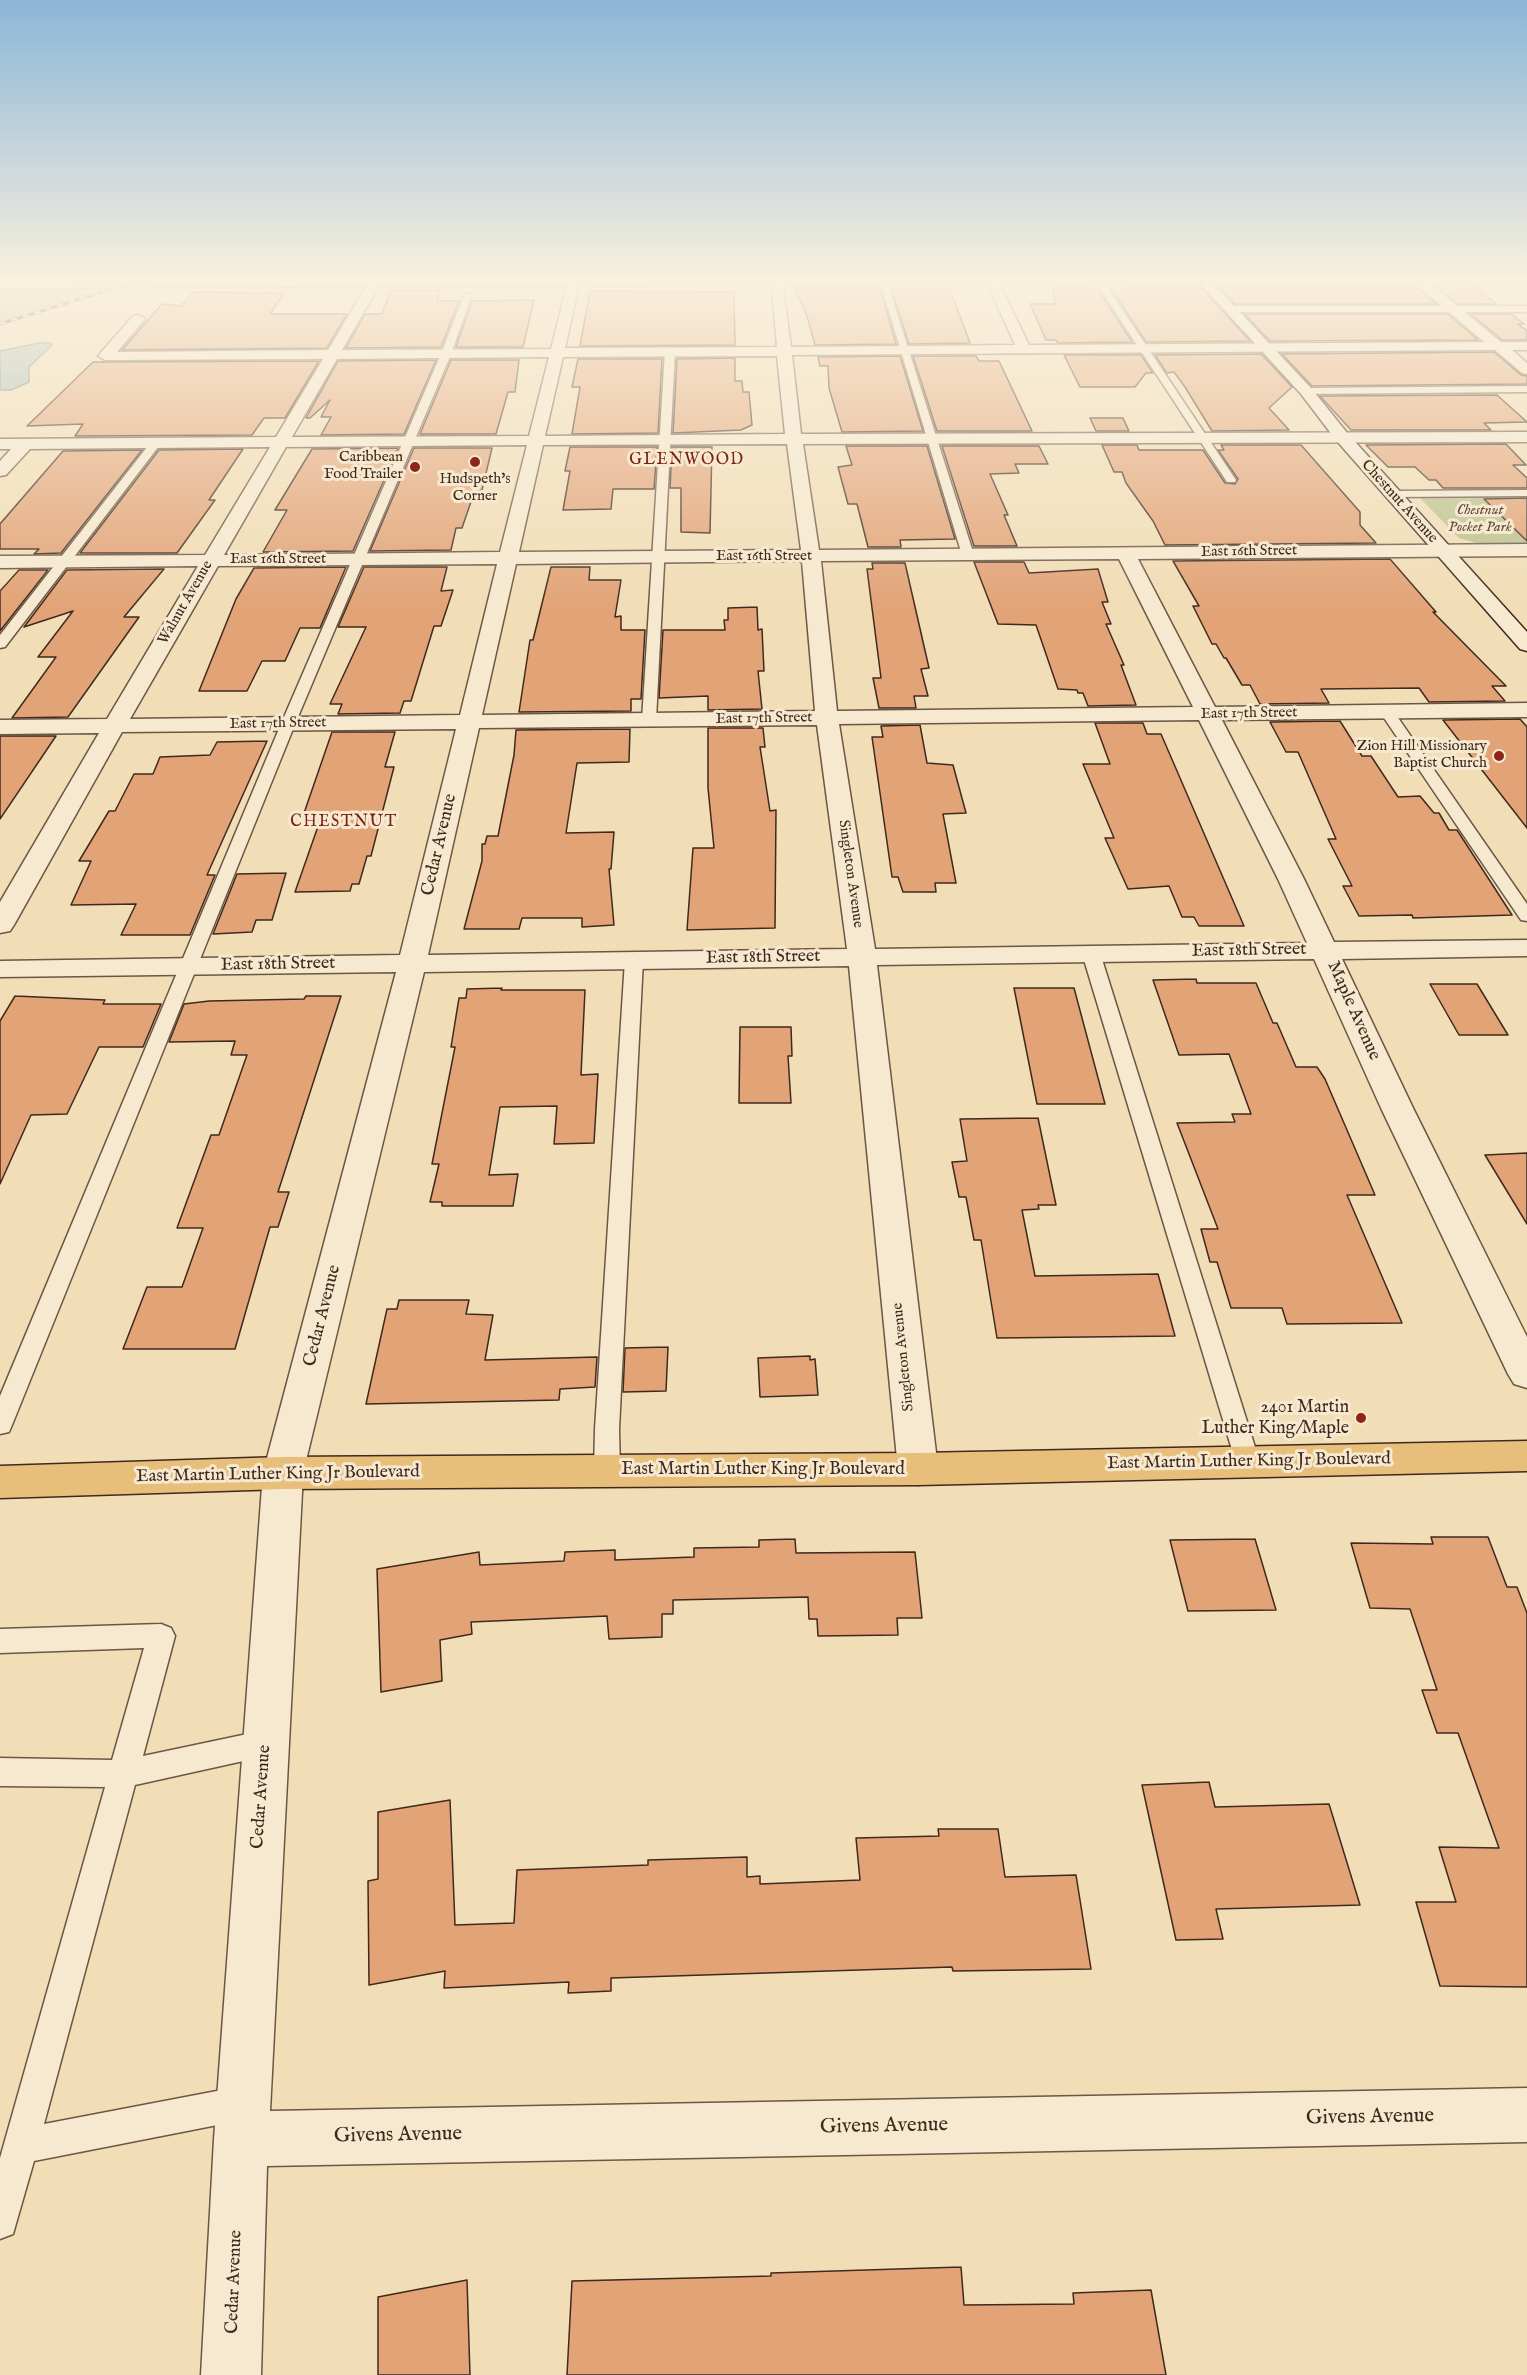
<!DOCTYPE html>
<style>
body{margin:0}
canvas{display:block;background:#f1ddb6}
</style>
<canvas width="1527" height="2375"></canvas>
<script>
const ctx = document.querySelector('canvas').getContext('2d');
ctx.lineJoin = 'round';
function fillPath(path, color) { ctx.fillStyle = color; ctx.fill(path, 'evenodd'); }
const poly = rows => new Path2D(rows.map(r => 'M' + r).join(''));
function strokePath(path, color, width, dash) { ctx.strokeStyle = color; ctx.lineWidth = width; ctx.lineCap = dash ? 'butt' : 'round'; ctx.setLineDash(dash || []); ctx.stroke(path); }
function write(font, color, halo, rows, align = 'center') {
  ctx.font = font + ' "IM FELL English",serif'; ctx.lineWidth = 6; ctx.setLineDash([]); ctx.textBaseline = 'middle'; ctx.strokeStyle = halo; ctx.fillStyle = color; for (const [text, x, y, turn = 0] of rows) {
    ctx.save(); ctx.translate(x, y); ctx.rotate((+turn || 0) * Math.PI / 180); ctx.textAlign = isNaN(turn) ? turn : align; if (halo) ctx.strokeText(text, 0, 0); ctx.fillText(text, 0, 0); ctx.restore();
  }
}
const green = poly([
 [0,285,123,285,0,323],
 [1527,494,1527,543,1476,543,1459,538,1417,495]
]);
const water = poly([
 [39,343,50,343,52,345,29,367,29,382,11,390,0,390,0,351,39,343]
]);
const building = poly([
 [1433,283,1469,283,1497,304,1458,304,1433,283],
 [1108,284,1199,285,1250,341,1146,342,1108,284],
 [1267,284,1412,284,1436,304,1235,304,1218,285,1267,284],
 [805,287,880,288,896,344,815,345,807,316,795,288,805,287],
 [1052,287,1097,288,1132,342,1058,343,1056,340,1046,340,1030,304,1056,304,1052,287],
 [891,288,950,290,970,343,909,344,891,288],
 [391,290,440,290,437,301,459,301,441,347,346,348,365,314,382,314,391,290],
 [590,291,734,292,735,345,580,346,590,291],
 [194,292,284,293,270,314,347,314,327,348,122,350,162,304,181,306,194,292],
 [534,300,523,347,456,347,472,301,534,300],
 [1245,314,1448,314,1478,340,1270,341,1245,314],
 [1471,314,1511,314,1524,324,1518,324,1527,331,1527,340,1502,340,1471,314],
 [1494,352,1521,375,1527,376,1527,384,1312,386,1282,354,1494,352],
 [1261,354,1292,387,1269,408,1289,430,1212,431,1185,387,1174,372,1167,373,1155,355,1261,354],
 [1064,355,1141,355,1153,373,1146,373,1135,387,1080,387,1064,355],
 [900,356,923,431,842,432,829,388,828,366,820,366,818,357,900,356],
 [913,356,976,356,979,361,999,361,1032,431,937,431,913,356],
 [735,358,735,381,742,381,743,392,749,392,752,425,741,430,673,433,677,359,735,358],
 [578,359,662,359,658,433,572,434,580,387,572,387,578,359],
 [436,360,404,434,321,435,331,417,321,417,330,400,310,418,306,418,338,361,436,360],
 [451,360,519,360,515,392,508,392,496,434,420,434,451,360],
 [319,361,285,418,264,418,252,435,75,436,83,424,27,426,93,362,319,361],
 [1497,395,1527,422,1484,423,1491,430,1351,430,1320,396,1497,395],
 [1090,418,1123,418,1129,431,1096,431,1090,418],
 [1506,444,1526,465,1513,465,1527,478,1527,488,1443,488,1436,480,1429,480,1415,467,1388,467,1366,445,1506,444],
 [1102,445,1137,445,1139,450,1203,450,1225,483,1235,484,1238,479,1218,450,1224,450,1221,445,1301,445,1360,512,1360,525,1376,543,1165,545,1153,521,1126,483,1122,472,1114,472,1102,445],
 [846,446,927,446,955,539,900,540,901,547,868,547,857,504,848,504,838,467,852,465,846,446],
 [942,446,1039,446,1048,464,1015,464,1019,473,990,474,1008,515,1004,515,1017,546,974,546,942,446],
 [570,447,657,447,654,489,613,489,611,509,563,510,570,471,565,471,570,447],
 [672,447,712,447,710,533,681,532,681,488,670,488,672,447],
 [398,448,353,551,263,552,287,510,275,510,312,449,398,448],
 [414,448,492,448,482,490,474,493,462,528,456,528,451,550,370,551,414,448],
 [243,449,209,500,215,500,177,553,80,553,159,450,243,449],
 [142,450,61,553,34,554,39,549,0,549,0,524,63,451,142,450],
 [1527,498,1527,541,1484,499,1527,498],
 [1390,559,1436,612,1433,612,1506,686,1492,686,1505,701,1429,702,1419,688,1321,689,1329,703,1260,704,1250,685,1242,685,1226,658,1224,658,1216,644,1212,644,1193,606,1199,606,1173,561,1390,559],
 [974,562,1024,562,1029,573,1098,569,1108,602,1102,602,1111,624,1106,624,1124,665,1121,665,1136,705,1088,706,1083,693,1078,693,1077,690,1058,689,1036,625,998,624,974,562],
 [872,563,905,563,929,668,921,669,928,696,914,696,916,708,879,708,873,678,881,678,867,569,873,569,872,563],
 [346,567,320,628,300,628,285,661,262,661,247,691,199,691,236,599,254,568,346,567],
 [364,567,447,567,441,591,453,590,441,626,434,626,411,701,404,701,400,713,338,714,342,704,330,704,366,627,338,627,364,567],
 [551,567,590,567,589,580,621,580,615,617,621,616,621,630,645,630,641,699,631,699,631,711,519,712,530,640,533,640,551,567],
 [164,569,124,617,139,617,68,717,12,718,56,657,38,657,73,611,24,627,67,570,164,569],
 [19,570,48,570,0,631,0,591,19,570],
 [757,607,758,630,762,629,764,671,758,671,762,709,708,710,708,696,659,698,663,630,725,630,724,620,728,620,728,608,757,607],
 [1520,719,1527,727,1527,828,1443,720,1520,719],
 [1340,721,1362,756,1371,756,1398,797,1420,796,1434,813,1439,813,1449,830,1457,830,1512,915,1413,918,1412,915,1359,916,1343,886,1352,886,1328,839,1336,839,1298,752,1286,752,1270,722,1340,721],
 [1095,723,1143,723,1147,734,1161,734,1244,926,1199,926,1194,917,1182,917,1169,886,1128,889,1105,838,1114,838,1083,764,1110,764,1095,723],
 [920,725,927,763,953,765,966,813,943,814,956,883,935,883,936,892,903,892,898,877,892,877,872,737,883,737,881,726,920,725],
 [708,728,763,728,765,747,760,747,770,811,776,810,775,928,687,930,693,848,714,848,708,788,708,728],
 [630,729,629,762,577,763,566,833,614,832,611,869,609,869,614,925,582,927,582,918,522,918,519,929,464,929,482,861,482,844,485,844,487,836,498,836,514,755,516,730,630,729],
 [332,732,395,732,385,767,394,767,371,856,367,856,359,884,352,884,350,891,295,892,322,815,303,816,332,732],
 [0,736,56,736,0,819,0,736],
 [267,741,207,875,215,875,190,935,121,935,136,904,71,905,91,861,79,861,109,811,115,811,134,774,153,774,160,757,210,755,217,742,267,741],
 [286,873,272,920,256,920,252,932,213,934,237,874,286,873],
 [1196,979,1197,983,1256,983,1273,1023,1277,1023,1296,1067,1317,1067,1325,1079,1375,1195,1347,1195,1402,1323,1287,1324,1282,1308,1231,1308,1217,1262,1210,1262,1201,1229,1218,1229,1177,1123,1235,1122,1232,1114,1251,1114,1229,1054,1179,1055,1153,980,1196,979],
 [1430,984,1477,984,1508,1035,1459,1035,1430,984],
 [502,988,501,990,585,990,581,1075,598,1074,594,1143,554,1144,557,1106,500,1107,489,1175,518,1174,513,1206,442,1206,442,1202,430,1202,439,1164,432,1164,455,1047,451,1047,459,998,466,998,467,989,502,988],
 [1014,988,1074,988,1105,1104,1037,1104,1014,988],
 [15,996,105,1000,103,1004,161,1004,143,1047,99,1047,67,1114,31,1115,0,1184,0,1021,15,996],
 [306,996,341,996,278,1192,289,1192,278,1227,270,1227,235,1349,123,1349,147,1287,182,1287,203,1228,177,1228,211,1135,219,1135,247,1055,231,1055,235,1041,169,1042,184,1004,209,1001,304,999,306,996],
 [740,1027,791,1027,792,1056,788,1056,791,1103,739,1103,740,1027],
 [1038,1118,1056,1205,1038,1205,1039,1209,1022,1210,1035,1276,1158,1274,1175,1336,997,1338,981,1240,974,1240,966,1197,959,1197,952,1162,967,1161,960,1119,1038,1118],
 [1527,1153,1527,1224,1485,1155,1527,1153],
 [399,1300,469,1300,466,1314,493,1315,485,1360,597,1357,595,1387,560,1389,559,1400,366,1404,387,1309,397,1309,399,1300],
 [668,1347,666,1391,623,1392,625,1348,668,1347],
 [810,1356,810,1360,815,1359,818,1395,760,1397,758,1358,810,1356],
 [1431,1537,1488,1537,1507,1587,1517,1587,1527,1613,1527,1987,1440,1986,1416,1902,1456,1902,1439,1847,1499,1848,1458,1733,1437,1733,1422,1690,1437,1690,1410,1609,1370,1608,1351,1543,1433,1544,1431,1537],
 [795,1539,796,1553,915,1552,922,1618,897,1618,898,1635,818,1636,817,1619,809,1619,808,1597,673,1600,673,1614,662,1614,662,1637,609,1639,607,1616,471,1622,472,1634,440,1640,442,1681,381,1692,377,1569,479,1552,480,1565,564,1561,565,1552,615,1550,615,1560,694,1557,694,1548,759,1547,759,1540,795,1539],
 [1255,1539,1276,1610,1188,1611,1170,1540,1255,1539],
 [1209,1782,1215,1807,1329,1804,1360,1905,1216,1909,1223,1939,1176,1940,1142,1785,1209,1782],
 [450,1800,455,1925,514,1923,517,1870,648,1865,648,1860,747,1857,747,1877,760,1876,760,1884,860,1880,856,1838,939,1836,938,1829,998,1829,1005,1877,1076,1875,1091,1969,953,1971,952,1967,611,1978,611,1991,568,1993,569,1982,444,1988,445,1971,369,1985,368,1881,378,1879,378,1812,450,1800],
 [961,2267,964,2305,1074,2304,1073,2293,1151,2290,1166,2375,567,2375,572,2281,771,2276,771,2273,961,2267],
 [467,2280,470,2375,378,2375,378,2297,467,2280]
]);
const lane = poly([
 [879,278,886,279,974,555,972,558,968,559,962,555,879,278],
 [1093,278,1101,278,1236,480,1235,482,1227,482,1093,278],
 [468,293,472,295,451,354,295,724,12,1425,9,1432,0,1434,0,1396,281,724,441,354,464,295,468,293],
 [1527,306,1527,312,1230,312,1226,309,1230,306,1527,306],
 [670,348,675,351,656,720,649,724,642,720,665,351,670,348],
 [1527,386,1527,392,1306,394,1301,391,1306,388,1527,386],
 [155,441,160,444,159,446,5,647,0,648,0,635,151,442,155,441],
 [1527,490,1527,496,1393,497,1387,494,1393,491,1527,490],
 [1387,708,1392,709,1527,904,1527,921,1521,920,1380,712,1387,708],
 [1091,948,1097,949,1100,953,1260,1463,1257,1470,1248,1473,1239,1470,1236,1463,1082,953,1085,949,1091,948],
 [634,955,640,956,643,960,619,1429,620,1470,616,1477,607,1480,598,1477,594,1470,595,1429,625,960,628,956,634,955],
 [161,1624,171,1628,175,1636,143,1756,266,1730,276,1734,280,1743,276,1752,266,1756,135,1785,44,2124,243,2086,255,2091,260,2103,255,2115,243,2120,34,2161,13,2234,0,2239,0,2158,105,1787,0,1786,0,1758,112,1760,144,1648,0,1653,0,1629,161,1624]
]);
const street = poly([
 [375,278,381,282,342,350,551,349,568,281,571,278,578,278,580,281,565,348,777,347,771,278,781,278,782,280,791,347,1015,345,985,278,997,279,1029,345,1484,342,1409,278,1423,278,1501,342,1527,342,1527,350,1512,350,1527,363,1527,374,1522,373,1495,350,792,355,801,434,1527,432,1527,442,803,444,819,550,1527,544,1527,556,1138,559,1215,707,1527,703,1527,717,1222,720,1304,879,1334,942,1527,940,1527,956,1342,959,1413,1108,1527,1337,1527,1388,1514,1384,1508,1374,1381,1108,1314,959,877,965,938,1469,932,1480,918,1485,904,1480,898,1469,849,966,424,972,303,1473,270,2111,1527,2088,1527,2142,267,2166,261,2375,201,2375,214,2139,263,1473,396,972,0,977,0,961,400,955,456,729,122,732,14,925,10,931,0,933,0,902,99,733,0,734,0,720,107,719,198,566,0,568,0,556,205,555,270,447,30,449,6,475,0,476,0,461,11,449,0,449,0,439,276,437,323,359,105,360,98,356,133,316,138,315,145,319,117,352,328,350,369,282,375,278],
 [777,356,785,434,545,436,563,357,777,356],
 [549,357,529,436,292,437,337,359,549,357],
 [787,444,801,550,519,552,543,445,787,444],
 [527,445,500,552,224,555,286,447,527,445],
 [1119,559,1193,707,837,711,821,561,1119,559],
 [802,561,815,711,482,715,516,564,802,561],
 [497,564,460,715,130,719,218,566,497,564],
 [1199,720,1278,879,1307,943,875,949,839,724,1199,720],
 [817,725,847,949,428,955,479,728,817,725]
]);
const secondary = poly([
 [597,278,1129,278,1123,282,0,288,0,280,597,278],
 [1195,278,1208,278,1311,388,1348,434,1527,632,1527,651,1520,649,1336,440,1301,394,1195,278]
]);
const primary = poly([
 [1527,1441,1527,1471,918,1485,283,1489,0,1498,0,1466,283,1457,918,1453,1527,1441]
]);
const rail = poly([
 [0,324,146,278]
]);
const markers = [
 [475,462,6,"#8f2418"],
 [415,467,6,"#8f2418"],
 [1499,756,6,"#8f2418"],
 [1361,1418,6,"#8f2418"]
];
const farPoinames = [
 ["Caribbean",403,458],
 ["Food Trailer",403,475],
 ["Hudspeth's",475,480,"center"],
 ["Corner",475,497,"center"],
 ["Zion Hill Missionary",1487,747],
 ["Baptist Church",1487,764]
];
const farStreetnames = [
 ["Chestnut Avenue",1399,502,48],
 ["East 16th Street",1249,552,-1],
 ["East 16th Street",764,557],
 ["East 16th Street",278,560],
 ["Walnut Avenue",186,603,-60],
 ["East 17th Street",1249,714,-1],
 ["East 17th Street",764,719,-1],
 ["East 17th Street",278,724,-1],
 ["Singleton Avenue",850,874,82],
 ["Singleton Avenue",904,1357,-96]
];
const farParknames = [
 ["Chestnut",1480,511],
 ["Pocket Park",1480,528]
];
const farNeighbourhoodnames = [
 ["GLENWOOD",687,461],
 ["CHESTNUT",344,823]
];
const streetNames = [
 ["Cedar Avenue",440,845,-77],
 ["East 18th Street",1249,951,-1],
 ["East 18th Street",763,958,-1],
 ["East 18th Street",278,965,-1],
 ["Maple Avenue",1353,1011,66],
 ["Cedar Avenue",323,1316,-76],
 ["East Martin Luther King Jr Boulevard",1249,1462,-1],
 ["East Martin Luther King Jr Boulevard",763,1470],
 ["East Martin Luther King Jr Boulevard",278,1475,-1],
 ["Cedar Avenue",262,1797,-86],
 ["Cedar Avenue",235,2282,-88]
];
const poiNames = [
 ["2401 Martin",1349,1408],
 ["Luther King/Maple",1349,1429]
];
const nearStreetnames = [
 ["Givens Avenue",1370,2118,-1],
 ["Givens Avenue",884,2127,-1],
 ["Givens Avenue",398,2136,-1]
];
fillPath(green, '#bac18e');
fillPath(water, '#a0b9ba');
strokePath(water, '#7a7f7c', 1.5);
fillPath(building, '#e2a377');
strokePath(building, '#40291e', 1.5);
strokePath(lane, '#6c5644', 3);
strokePath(street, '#6c5644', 3);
strokePath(secondary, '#40291e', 3);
strokePath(primary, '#40291e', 3);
fillPath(lane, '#f6e9d0');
fillPath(street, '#f6e9d0');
fillPath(secondary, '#f6e9d0');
fillPath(primary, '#e8be7b');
strokePath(rail, '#40291e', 3);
strokePath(rail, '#f6e9d0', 2, [6]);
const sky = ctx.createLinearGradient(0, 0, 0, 610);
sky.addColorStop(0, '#8bb6d6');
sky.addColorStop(0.46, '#f9f0de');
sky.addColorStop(1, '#f9f0de00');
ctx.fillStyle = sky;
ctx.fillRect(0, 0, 1527, 610);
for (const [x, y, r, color] of markers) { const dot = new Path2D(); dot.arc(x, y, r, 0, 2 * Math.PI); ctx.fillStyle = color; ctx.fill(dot); strokePath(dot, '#f6e9d0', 2); }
write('15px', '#40291e', '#f6e9d0', farPoinames, 'right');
write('15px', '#40291e', '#f6e9d0', farStreetnames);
write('italic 15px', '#5e4f3a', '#f6e9d0', farParknames);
ctx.letterSpacing = '1.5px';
write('16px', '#7a1f14', '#f6e9d0', farNeighbourhoodnames);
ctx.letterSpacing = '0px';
write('18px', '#40291e', '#f6e9d0', streetNames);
write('18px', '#40291e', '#f6e9d0', poiNames, 'right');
write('21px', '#40291e', '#f6e9d0', nearStreetnames);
</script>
